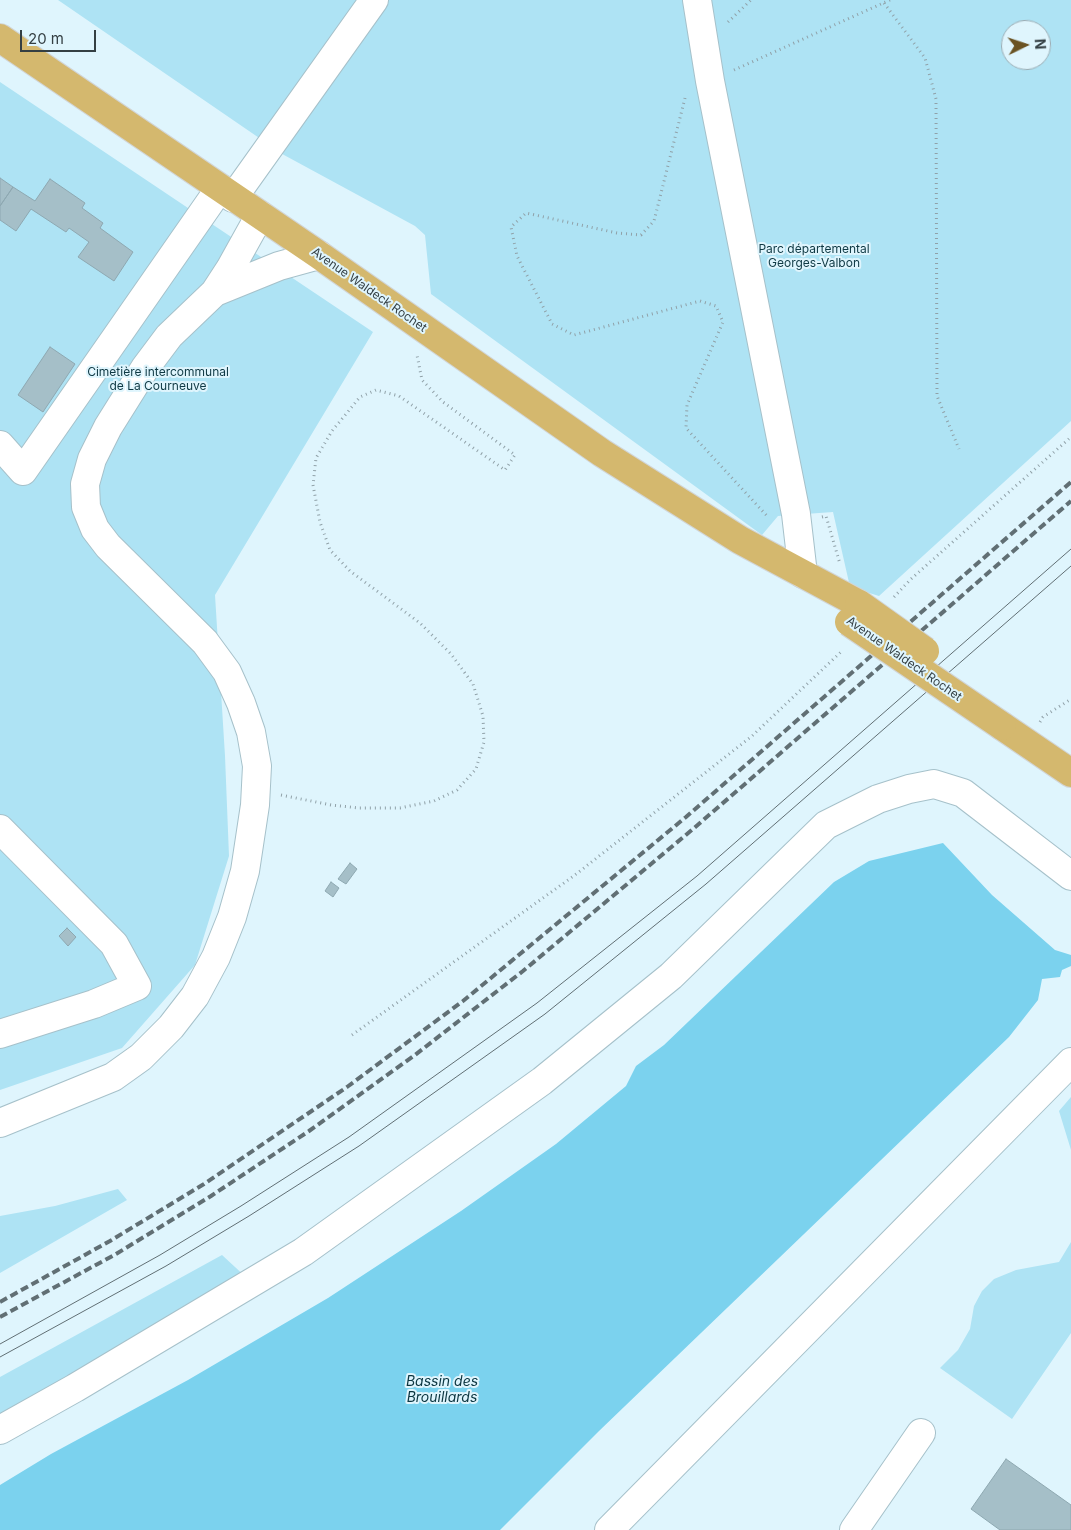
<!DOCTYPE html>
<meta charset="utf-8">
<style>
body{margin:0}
#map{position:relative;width:1071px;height:1530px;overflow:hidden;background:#dff5fd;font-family:Inter,sans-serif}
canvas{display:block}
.north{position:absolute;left:1001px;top:20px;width:50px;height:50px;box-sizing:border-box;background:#dff5fd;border:1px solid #9bacb3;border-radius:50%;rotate:86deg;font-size:14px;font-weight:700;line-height:20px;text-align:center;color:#343f43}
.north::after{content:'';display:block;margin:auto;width:18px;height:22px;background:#6a5323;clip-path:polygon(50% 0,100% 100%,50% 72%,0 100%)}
.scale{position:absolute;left:20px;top:30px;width:76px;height:22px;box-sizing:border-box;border:2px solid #343f43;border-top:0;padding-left:6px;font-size:15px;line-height:18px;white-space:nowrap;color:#343f43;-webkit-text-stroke:4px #dff5fd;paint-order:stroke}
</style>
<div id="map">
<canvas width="1071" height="1530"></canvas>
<div class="north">N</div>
<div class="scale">20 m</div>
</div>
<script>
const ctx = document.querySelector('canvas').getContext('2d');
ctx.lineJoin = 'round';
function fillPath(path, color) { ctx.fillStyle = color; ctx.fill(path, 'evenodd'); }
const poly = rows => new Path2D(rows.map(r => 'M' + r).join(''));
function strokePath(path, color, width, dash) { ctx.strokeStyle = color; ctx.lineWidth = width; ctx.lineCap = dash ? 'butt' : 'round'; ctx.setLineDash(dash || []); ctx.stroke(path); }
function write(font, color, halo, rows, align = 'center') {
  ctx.font = font + ' Inter,sans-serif'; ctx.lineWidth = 4; ctx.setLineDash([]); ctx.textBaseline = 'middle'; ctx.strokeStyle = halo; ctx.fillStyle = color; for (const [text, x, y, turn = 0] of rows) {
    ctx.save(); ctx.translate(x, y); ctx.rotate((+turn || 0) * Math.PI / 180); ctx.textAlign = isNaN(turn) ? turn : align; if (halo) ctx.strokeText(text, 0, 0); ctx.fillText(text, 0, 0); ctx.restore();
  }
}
const green = poly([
 [58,0,1071,0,1071,421,879,596,850,587,833,512,778,516,762,535,431,294,425,235,415,226,284,155],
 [1011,30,1041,30,1041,60,1011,60],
 [0,82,373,332,215,595,225,756,229,856,195,965,122,1048,0,1090],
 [1071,1097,1071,1150,1059,1111],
 [118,1189,127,1200,0,1273,0,1216,55,1206],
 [1071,1242,1071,1333,1012,1419,940,1368,958,1350,970,1329,974,1306,982,1291,994,1279,1016,1270,1059,1262],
 [222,1255,248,1279,0,1418,0,1377]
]);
const water = poly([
 [943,843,992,895,1055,950,1071,955,1071,966,1062,970,1060,977,1042,979,1038,1000,1009,1037,599,1431,500,1530,0,1530,0,1485,51,1454,188,1380,328,1298,461,1211,556,1144,626,1086,636,1066,664,1045,834,882,869,861]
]);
const building = poly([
 [0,178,13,187,0,206,0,178],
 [50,179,85,203,82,208,103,223,100,228,133,252,114,281,78,257,89,242,69,228,66,232,31,209,16,231,0,220,0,206,13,187,35,201,50,179],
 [50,347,75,364,43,412,18,395,50,347],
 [350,863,357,869,346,884,338,879,350,863],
 [331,882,339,888,333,897,325,891,331,882],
 [67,928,76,937,68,946,59,936,67,928],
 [1006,1459,1071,1505,1071,1530,1000,1530,971,1509,1006,1459]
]);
const path = poly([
 [884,3,925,58,936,99,937,396,959,449],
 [728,22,751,0],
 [734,70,890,0],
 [685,98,654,221,641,235,617,233,526,213,511,227,517,256,552,324,574,335,700,301,716,306,723,322,687,405,686,428,768,517],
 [822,517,826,516,840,564],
 [894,597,911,579,1071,437],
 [1040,722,1043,717,1071,699],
 [281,795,331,805,359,808,400,808,434,801,457,790,476,769,484,742,483,716,473,684,451,654,420,623,350,571,330,550,320,522,313,485,316,458,332,431,360,397,376,390,399,396,505,470,515,455,443,402,422,380,417,355],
 [352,1035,575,875,752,736,843,650]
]);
const minor = poly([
 [697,0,710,81,796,514,803,574],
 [233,198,374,0],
 [215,292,279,266,319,255],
 [0,445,23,471,220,188],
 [0,829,114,944,137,986,94,1004,0,1034],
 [0,1123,113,1077,141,1057,171,1027,195,996,216,957,232,917,245,871,255,805,257,766,251,732,241,703,227,672,205,642,108,546,95,529,86,507,85,484,92,459,108,427,145,368,169,336,215,292,230,269,260,215],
 [0,1430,75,1388,303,1252,542,1081,671,976,826,825,878,799,909,789,934,784,963,793,1071,876],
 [609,1530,1071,1062],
 [854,1530,921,1433]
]);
const major = poly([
 [0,38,319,255,602,453,740,540,859,604],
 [1002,726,1071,773]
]);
const tram = poly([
 [0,1344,160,1255,241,1206,349,1137,537,1003,697,876,1071,549],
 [0,1357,166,1266,249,1216,359,1146,545,1014,706,884,1071,566]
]);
const rail = poly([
 [0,1302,110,1241,204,1184,347,1087,463,1001,686,817,1071,482],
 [0,1317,116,1254,211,1196,309,1131,415,1055,523,971,693,829,1071,501]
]);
const majorBridge = poly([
 [859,604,925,651],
 [849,622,1002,726]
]);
const parkNames = [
 ["Parc départemental",814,249],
 ["Georges-Valbon",814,263],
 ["Cimetière intercommunal",158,372],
 ["de La Courneuve",158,386]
];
const streetNames = [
 ["Avenue Waldeck Rochet",369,290,35],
 ["Avenue Waldeck Rochet",904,659,35]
];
const waterNames = [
 ["Bassin des",442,1382],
 ["Brouillards",442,1398]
];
fillPath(green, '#aee3f4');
fillPath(water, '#7bd2ee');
fillPath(building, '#a5bfc8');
strokePath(building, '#8ea8b1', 1);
strokePath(minor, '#a6c1ca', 30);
strokePath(major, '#d2d5d6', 30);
strokePath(path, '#90a1a8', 3, [1, 4]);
strokePath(minor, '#fff', 28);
strokePath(major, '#d4b86e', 28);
strokePath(tram, '#616f74', 1);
strokePath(rail, '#616f74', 4, [8, 4]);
strokePath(majorBridge, '#d2d5d6', 30, []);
strokePath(majorBridge, '#d4b86e', 28);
write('12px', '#0f3944', '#dff5fd', parkNames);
write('12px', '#343f43', '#dff5fd', streetNames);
write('italic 14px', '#0c3641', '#dff5fd', waterNames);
</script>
